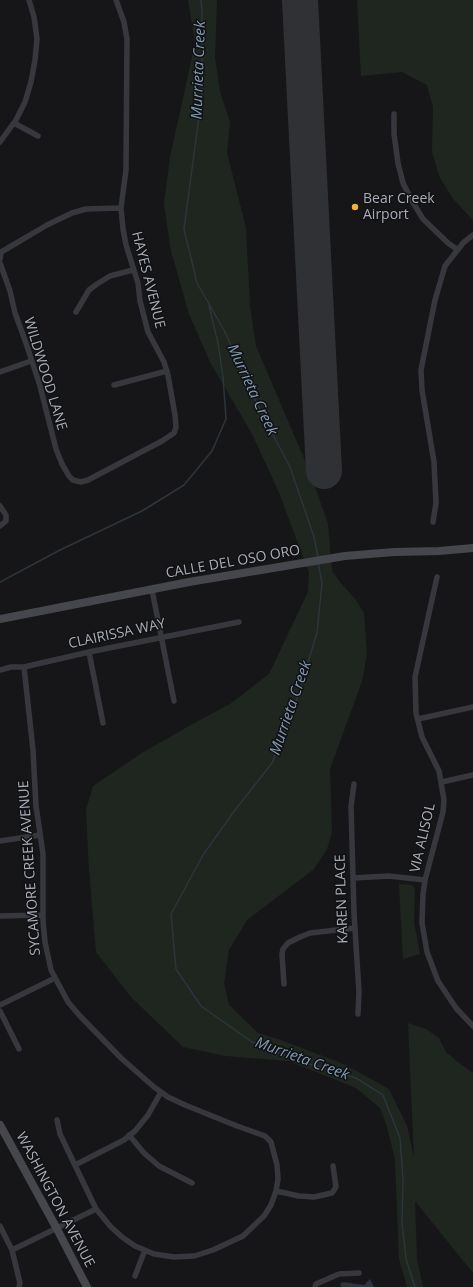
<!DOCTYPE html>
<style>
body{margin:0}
canvas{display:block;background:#161618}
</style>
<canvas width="473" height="1287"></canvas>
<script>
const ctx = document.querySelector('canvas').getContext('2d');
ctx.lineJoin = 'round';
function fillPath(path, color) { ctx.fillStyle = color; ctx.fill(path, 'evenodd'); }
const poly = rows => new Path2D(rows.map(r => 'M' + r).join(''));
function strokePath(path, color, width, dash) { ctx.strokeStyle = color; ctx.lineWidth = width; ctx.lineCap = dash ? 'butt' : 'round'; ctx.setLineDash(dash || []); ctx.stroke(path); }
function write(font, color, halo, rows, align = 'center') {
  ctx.font = font + ' "Open Sans",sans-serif'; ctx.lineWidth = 3; ctx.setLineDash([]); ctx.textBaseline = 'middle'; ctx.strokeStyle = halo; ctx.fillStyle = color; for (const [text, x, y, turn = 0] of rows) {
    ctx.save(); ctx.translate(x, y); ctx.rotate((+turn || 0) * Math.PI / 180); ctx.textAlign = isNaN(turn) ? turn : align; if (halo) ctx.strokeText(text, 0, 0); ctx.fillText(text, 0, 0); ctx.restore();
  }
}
const green = poly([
 [188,0,217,0,215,58,220,92,230,122,227,153,246,228,250,306,256,346,311,475,328,524,332,571,341,583,356,600,364,613,367,654,362,681,330,769,332,832,327,849,314,869,247,920,229,950,224,983,229,1005,258,1033,281,1040,346,1065,389,1089,407,1126,414,1157,408,1023,426,1029,439,1038,446,1052,458,1062,473,1073,473,1273,415,1201,417,1260,423,1287,407,1287,399,1259,395,1159,387,1127,380,1108,356,1088,289,1061,226,1056,183,1047,131,997,96,952,89,869,86,810,93,786,142,753,189,726,230,704,269,674,308,592,309,573,278,490,252,434,210,362,189,314,171,251,164,204,170,157,182,103,195,43],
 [357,0,473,0,473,220,454,200,440,178,432,152,433,107,427,85,402,72,361,76],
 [399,884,412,885,415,889,414,922,420,954,403,959]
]);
const water = poly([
 [370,1279,374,1287,342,1287,340,1285,342,1282,364,1285]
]);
const stream = poly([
 [201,0,202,11,202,94,184,229,197,283,225,332,258,406,290,467,314,537,318,557],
 [318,562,322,583,317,633,295,705,272,763,235,810,203,855,171,914,176,969,201,1006,252,1042,302,1062,356,1078,383,1095,400,1138,403,1179,402,1222,406,1259,415,1287],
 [0,582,60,550,142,511,184,485,212,451,226,419,223,377,218,343,209,306]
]);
const runway = poly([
 [300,0,324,471]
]);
const minor = poly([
 [394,114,394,134,398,163,403,183,412,201,423,219,448,243,458,250],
 [14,123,38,136],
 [0,142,16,120,25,102,31,82,35,60,37,39,34,17,29,0],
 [0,259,1,252,8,248,47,225,72,213,86,209,121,208],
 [0,263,10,291,15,313,26,343,40,386,56,449,62,464,69,476,73,480,81,482,88,480,162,441,174,433,176,427,175,415,168,375,164,362,148,332,140,301,138,283,126,245,123,229,121,208,126,170,127,39,124,22,116,0],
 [76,312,89,290,97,284,110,276,133,270],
 [0,372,31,361],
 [114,385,167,371],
 [0,506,6,515,6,521,0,526],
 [433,522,436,503,434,462,422,390,421,370,435,300,445,266,463,243,473,235],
 [437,577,415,677,416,713,422,737,439,771,444,800,443,812,425,880,423,894,422,923,427,952,438,981,456,1008,473,1026],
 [152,590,174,701],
 [89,652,103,723],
 [24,667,33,750,36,806,43,854,43,921,45,942,51,970,68,1002,80,1016,121,1058,154,1087,168,1097,185,1105,237,1126,265,1136,271,1142,277,1165,278,1179,276,1191,271,1205,264,1216,243,1236,213,1250,194,1256,174,1257,154,1254,135,1246,122,1237,111,1227,96,1209,60,1134,57,1120],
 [0,670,11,667,24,667,89,652,239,622],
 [418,719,473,707],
 [442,782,473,775],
 [354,784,351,806,354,913,359,992,358,1014],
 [0,841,40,835],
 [353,878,389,876,425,880],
 [0,916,43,915],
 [284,984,282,954,283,949,288,943,300,937,310,933,355,928],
 [0,1005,55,978],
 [0,1011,19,1049],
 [129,1135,144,1153,159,1166,192,1183],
 [75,1165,124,1140,135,1131,148,1115,161,1092],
 [276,1191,299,1196,314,1197,332,1193,336,1187,333,1166],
 [0,1226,12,1250,20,1283,19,1287],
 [12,1250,96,1209],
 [135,1276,145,1250],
 [315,1287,316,1284,339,1274,359,1273]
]);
const secondary = poly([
 [0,619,189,582,345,556,394,552,439,551,473,548],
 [0,1125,57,1229,87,1287]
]);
const markers = [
 [355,207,4,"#f2b134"]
];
const poiNames = [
 ["Bear Creek",363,199],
 ["Airport",363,215]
];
const streetNames = [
 ["HAYES AVENUE",148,280,76],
 ["WILDWOOD LANE",45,374,73],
 ["CALLE DEL OSO ORO",233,562,-10],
 ["CLAIRISSA WAY",117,634,-12],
 ["VIA ALISOL",423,838,-77],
 ["SYCAMORE CREEK AVENUE",30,868,-94],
 ["KAREN PLACE",342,899,-92],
 ["WASHINGTON AVENUE",55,1200,62]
];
const waterNames = [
 ["Murrieta Creek",199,70,-88],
 ["Murrieta Creek",252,390,65],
 ["Murrieta Creek",291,708,-71],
 ["Murrieta Creek",302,1059,20]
];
fillPath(green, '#1e261f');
fillPath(water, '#2c353c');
strokePath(stream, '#2c353c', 1.5);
strokePath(runway, '#303135', 36);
strokePath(minor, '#37383d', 5.5);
strokePath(secondary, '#45474d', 8);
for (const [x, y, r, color] of markers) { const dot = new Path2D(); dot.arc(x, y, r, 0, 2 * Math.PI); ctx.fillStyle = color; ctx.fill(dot); strokePath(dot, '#111113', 1.5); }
write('14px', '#a8adb8', '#111113', poiNames, 'left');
write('14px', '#a8adb8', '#111113', streetNames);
write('italic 15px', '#7f9bb3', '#111113', waterNames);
</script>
